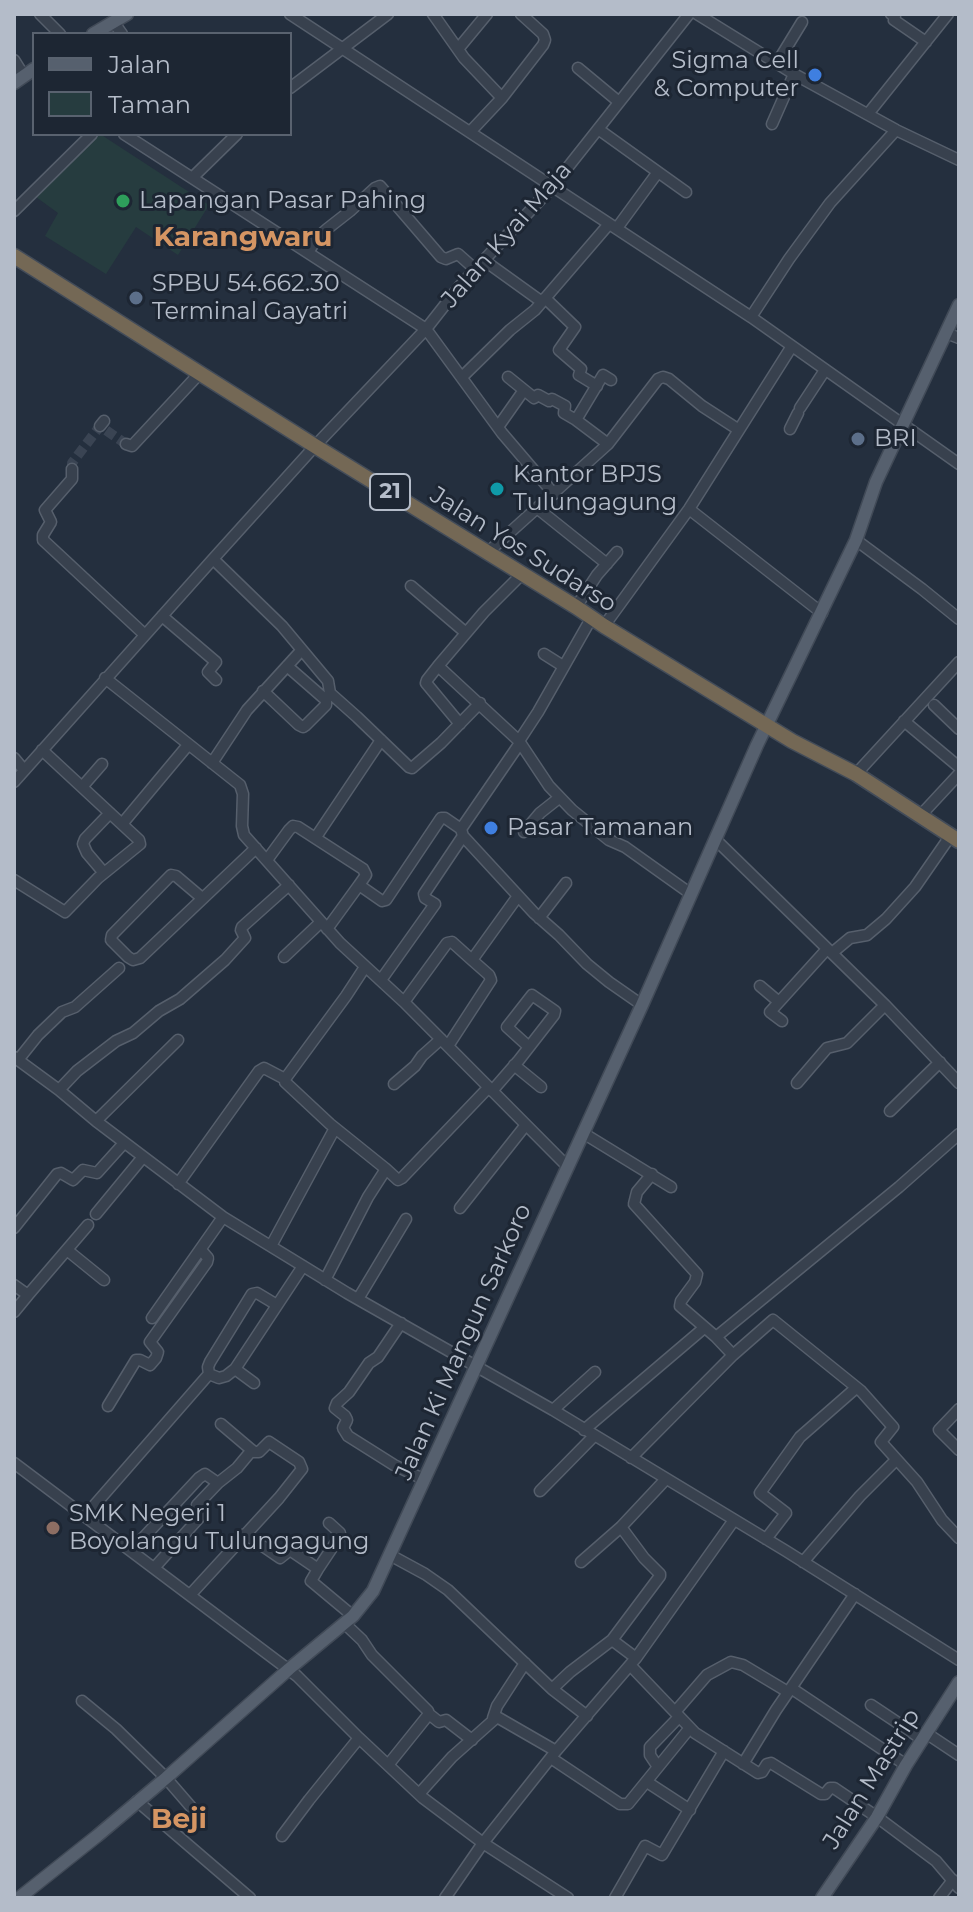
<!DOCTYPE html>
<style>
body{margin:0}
#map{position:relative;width:973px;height:1912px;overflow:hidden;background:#242f3e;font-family:Montserrat,sans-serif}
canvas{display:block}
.frame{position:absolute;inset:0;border:16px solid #b4bcc9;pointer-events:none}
.legend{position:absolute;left:32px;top:32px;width:260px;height:104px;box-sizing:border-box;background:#1d2633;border:2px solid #59626f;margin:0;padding:10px 14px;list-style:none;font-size:24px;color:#b4bcc9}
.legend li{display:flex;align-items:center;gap:16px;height:40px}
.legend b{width:40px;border:2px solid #59626f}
</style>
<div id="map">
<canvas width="973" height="1912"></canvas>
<div class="frame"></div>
<ul class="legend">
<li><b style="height:10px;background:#56606e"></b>Jalan</li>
<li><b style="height:22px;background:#263c3f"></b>Taman</li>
</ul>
</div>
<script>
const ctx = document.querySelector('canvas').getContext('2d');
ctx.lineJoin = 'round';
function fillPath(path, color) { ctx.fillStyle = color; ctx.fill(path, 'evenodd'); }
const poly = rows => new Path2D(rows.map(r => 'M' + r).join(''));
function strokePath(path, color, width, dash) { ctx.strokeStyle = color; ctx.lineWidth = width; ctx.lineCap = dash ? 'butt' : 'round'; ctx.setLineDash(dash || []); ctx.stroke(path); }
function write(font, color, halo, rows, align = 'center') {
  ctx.font = font + ' Montserrat,sans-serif'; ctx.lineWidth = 6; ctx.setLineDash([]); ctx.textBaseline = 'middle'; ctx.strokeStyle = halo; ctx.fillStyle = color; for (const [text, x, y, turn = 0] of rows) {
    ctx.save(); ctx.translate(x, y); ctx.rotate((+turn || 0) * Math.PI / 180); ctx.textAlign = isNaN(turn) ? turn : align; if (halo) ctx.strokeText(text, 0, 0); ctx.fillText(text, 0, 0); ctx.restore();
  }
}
const green = poly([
 [100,134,209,205,178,255,136,227,106,274,45,236,58,213,36,197]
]);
const minorTunnel = poly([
 [72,469,72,463,100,426,126,444]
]);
const minor = poly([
 [40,14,60,34],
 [290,14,751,317,959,464],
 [433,14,464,58,502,98],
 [697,14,794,74,896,130,959,160],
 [891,14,895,16,894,20,926,42],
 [112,24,117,27,122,34],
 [458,49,487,14],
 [14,60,24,76],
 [777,63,802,22],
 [578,68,619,102],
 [290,88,388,14],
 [868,114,948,14],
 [772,124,794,74],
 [598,129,658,172,617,228],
 [471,131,502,98,543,45,545,40,543,34,521,14],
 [124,134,426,329,502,433,554,494],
 [658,172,686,192],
 [192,178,237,134],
 [14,211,92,134],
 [309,251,317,238,327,229,350,211,375,188,380,186,441,257,446,259,458,254,476,270],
 [485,261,542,302],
 [545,298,575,327,559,350,581,369,579,375,597,386],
 [751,317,789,259,830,203,896,130],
 [946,333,959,338],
 [462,377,510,330,535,310,609,224],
 [508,377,534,398,538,395,549,401,552,399,565,406,564,413,576,420],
 [800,408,825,370],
 [100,426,104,421],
 [498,427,524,390],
 [790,429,798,413],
 [126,444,132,446,199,374],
 [608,444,576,420,603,375,611,380],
 [72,469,72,479,45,510,51,522,43,535,43,540,145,635],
 [537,508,607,564],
 [689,509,822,613],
 [856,540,922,589,959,619],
 [487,553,608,444,658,379,663,377,669,379,702,406,739,430],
 [213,559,282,626,328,681,330,693,357,717,409,767,412,768,441,743,480,703],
 [522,574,484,612,438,666,519,741,549,786,572,810,609,840,625,847,691,894],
 [411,586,466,633],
 [576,607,597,575,617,552],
 [162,616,216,662,208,672,216,680],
 [604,626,689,509,792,346],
 [544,654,563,666],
 [438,666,427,680,426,683,460,724],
 [105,678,240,785,243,794,242,826,244,835,340,943,404,1002,567,1166],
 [263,691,299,725,303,727,306,725,326,705,326,700,287,666],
 [934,705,959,729],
 [904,721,959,767],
 [519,741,538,712,592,617],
 [520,743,461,829,463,836,534,913,559,935,587,964,609,982,642,1005],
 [14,758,24,770],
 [212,763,247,710,299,653],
 [856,774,959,662],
 [14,782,213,559,315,446,426,329,459,287,553,186,689,14],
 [82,787,102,764],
 [920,816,959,774],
 [122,824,188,745],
 [524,832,540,813,559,798],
 [316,837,381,740],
 [715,839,885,1005,959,1083],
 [267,860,289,830,293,826,298,827,363,869,366,875,359,885],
 [104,873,87,853,83,844,85,839,110,813],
 [14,880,65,912,98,878,140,844,139,840,42,750],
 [202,898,176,876,171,875,112,935,111,940,128,957,133,960,140,958,256,848],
 [539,918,566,883],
 [327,929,359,885,382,901,386,900,441,818,445,818,461,829],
 [832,953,850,938,867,935,886,919,915,887,951,835],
 [284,957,321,922],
 [365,967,346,996,285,1079,285,1082,330,1124,386,1169],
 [381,980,435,904,425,898,424,894,463,836],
 [760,986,779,1002],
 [404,1002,447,943,452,942,472,960],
 [782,1021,770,1012,827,949],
 [448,1046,491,980,489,975,472,960,518,896],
 [14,1057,59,1090,96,1121,223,1217,347,1293,553,1410,786,1551,959,1660],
 [18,1060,38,1035,62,1012,75,1007,119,968],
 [514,1065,541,1087],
 [797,1083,827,1048,847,1043,885,1005],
 [394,1084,415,1066,422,1056,441,1039],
 [59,1090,77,1071,116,1041,133,1033,159,1011,180,999,225,960,245,938,241,930,242,927,289,885],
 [492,1091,519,1060,554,1015,555,1011,532,995,507,1027,529,1047],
 [890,1111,940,1062],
 [96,1121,178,1040],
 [583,1133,671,1187],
 [652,1174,637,1192,634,1204,697,1274,695,1282,681,1301,680,1306,716,1337,733,1355],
 [178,1184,259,1071,264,1068,285,1079],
 [460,1208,525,1126],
 [96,1214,143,1157],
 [14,1228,57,1174,61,1173,73,1180,83,1170,97,1173,124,1143],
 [271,1246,335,1128],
 [67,1250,104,1280],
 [325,1280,368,1197,386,1169,398,1180,402,1178,488,1088],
 [14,1285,28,1295,14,1312],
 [28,1295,88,1225],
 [358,1299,406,1219],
 [152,1318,223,1217],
 [401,1323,378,1357,369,1363,349,1392,337,1403,335,1408,345,1416,347,1420,343,1428,348,1436,394,1465,425,1480],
 [716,1337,899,1187,959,1134],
 [235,1369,254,1383],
 [209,1374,219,1378,226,1376,235,1369,303,1266],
 [108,1406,136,1360,140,1360,150,1365,156,1358,158,1352,150,1342,207,1262,208,1258,201,1250],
 [959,1409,939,1430,959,1450],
 [553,1410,595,1372],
 [584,1430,704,1328],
 [631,1458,733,1355,773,1320,861,1391,893,1427,881,1442,917,1482,942,1520,959,1538],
 [14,1463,297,1676,359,1738,423,1798,483,1843,556,1751,636,1658,734,1520],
 [540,1491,594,1436],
 [85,1516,209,1374,208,1367,210,1362,252,1294,257,1293,277,1305],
 [245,1534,280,1558,290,1550,318,1569,340,1536,340,1533,329,1523],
 [766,1539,786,1513,760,1493,800,1437,856,1388],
 [131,1551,199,1478,205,1474,218,1483,237,1468,252,1450],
 [390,1555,425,1574,448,1590,552,1689,587,1716],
 [581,1562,621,1527,666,1479],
 [803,1562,860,1496,896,1460],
 [154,1568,199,1518,202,1511,197,1505,218,1483],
 [318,1569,311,1581,353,1616],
 [190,1595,279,1498,302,1469,299,1462,269,1442,259,1452,254,1452,221,1424],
 [344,1623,362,1640,372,1655,428,1711,429,1714,439,1722,446,1720,472,1740],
 [612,1640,636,1658],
 [630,1665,695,1733,758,1773,762,1772,767,1764,771,1763,821,1794,825,1794,830,1788,834,1788,877,1817,936,1861,959,1888],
 [791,1688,906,1765],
 [552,1689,570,1672,612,1640,660,1576,660,1574,644,1558,621,1527],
 [82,1701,116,1729,166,1778,198,1815],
 [871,1705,922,1739],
 [675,1712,707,1675,731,1662,743,1665,788,1692],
 [493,1718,497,1706,525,1663],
 [926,1733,959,1755],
 [551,1758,620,1804,628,1804,689,1729],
 [743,1764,776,1710,855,1594],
 [388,1765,429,1714],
 [658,1767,650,1755,650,1747,679,1717],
 [647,1782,690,1810],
 [419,1794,452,1757,497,1717,556,1751],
 [137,1801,250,1898],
 [282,1836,309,1800,359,1738],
 [445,1898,483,1843,568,1898],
 [615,1898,645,1846,662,1855,724,1751],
 [939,1898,953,1880]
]);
const major = poly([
 [93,34,127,14],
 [14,83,34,69],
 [19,1898,97,1836,166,1778,289,1669,353,1616,373,1591,642,1005,757,745,856,540,876,482,959,305],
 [822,1898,877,1817,906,1765,959,1682]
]);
const highway = poly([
 [14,256,315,446,576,607,604,626,792,741,856,774,959,841]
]);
const markers = [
 [815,75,8,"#3f7fe0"],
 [123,201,8,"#2e9e5b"],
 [136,298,8,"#5c6f8a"],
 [858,439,8,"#5c6f8a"],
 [497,489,8,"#0f9aa8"],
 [491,828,8,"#3f7fe0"],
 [53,1528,8,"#8d6e63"]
];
const shields = [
 [390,492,40]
];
const shieldNames = [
 ["21",390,492]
];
const poiNames = [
 ["Sigma Cell",799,61,"right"],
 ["& Computer",799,89,"right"],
 ["Lapangan Pasar Pahing",139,201],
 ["SPBU 54.662.30",152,284],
 ["Terminal Gayatri",152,312],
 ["BRI",874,439],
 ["Kantor BPJS",513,475],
 ["Tulungagung",513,503],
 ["Pasar Tamanan",507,828],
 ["SMK Negeri 1",69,1514],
 ["Boyolangu Tulungagung",69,1542]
];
const streetNames = [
 ["Jalan Kyai Maja",507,235,-49],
 ["Jalan Yos Sudarso",523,550,32],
 ["Jalan Ki Mangun Sarkoro",464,1342,-66],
 ["Jalan Mastrip",872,1779,-58]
];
const quarterNames = [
 ["Karangwaru",243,238],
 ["Beji",179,1820]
];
fillPath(green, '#263c3f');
strokePath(minorTunnel, '#3a4453', 10, [10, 5]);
strokePath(minor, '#565f6c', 13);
strokePath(major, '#414a57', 15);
strokePath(highway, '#434c59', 17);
strokePath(minor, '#38414e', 10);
strokePath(major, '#56606e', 12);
strokePath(highway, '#746855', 14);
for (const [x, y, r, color] of markers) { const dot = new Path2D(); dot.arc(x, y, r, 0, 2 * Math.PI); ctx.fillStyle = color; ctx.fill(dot); strokePath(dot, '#1d2633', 3); }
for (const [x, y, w] of shields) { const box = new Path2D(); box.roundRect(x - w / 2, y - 18, w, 36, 6); ctx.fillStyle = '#1d2633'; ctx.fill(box); strokePath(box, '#b4bcc9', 2); }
write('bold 22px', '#b4bcc9', null, shieldNames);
write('24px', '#b4bcc9', '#1d2633', poiNames, 'left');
write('24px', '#b4bcc9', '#1d2633', streetNames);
write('bold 28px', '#d59563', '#1d2633', quarterNames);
</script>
